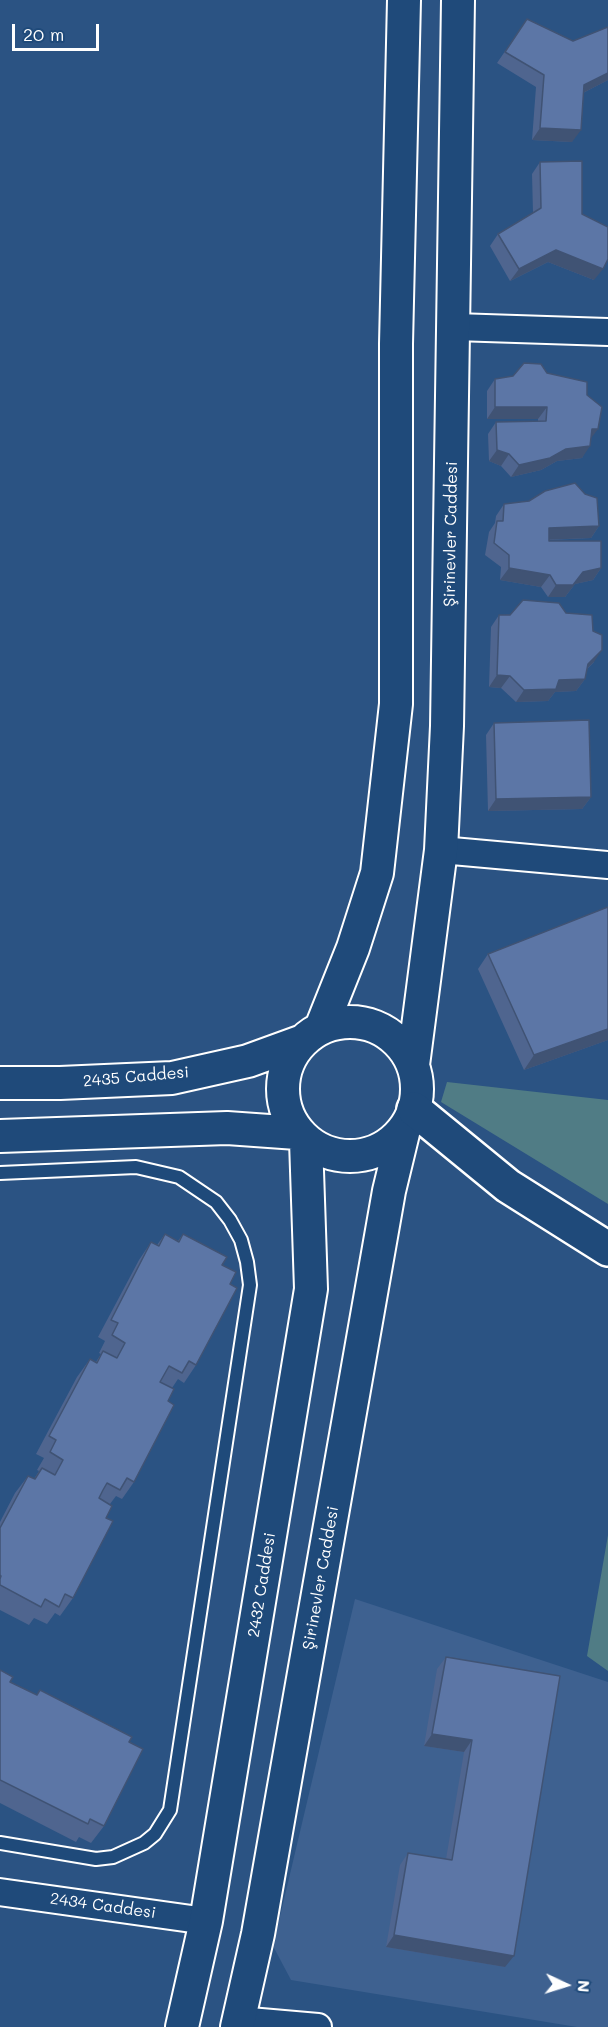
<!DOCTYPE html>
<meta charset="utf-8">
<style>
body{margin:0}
#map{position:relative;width:608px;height:2027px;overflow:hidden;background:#2b5383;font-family:Mali,sans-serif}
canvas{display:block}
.north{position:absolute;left:536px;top:1955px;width:60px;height:60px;-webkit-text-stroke:4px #1f4a7a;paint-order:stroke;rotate:94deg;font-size:16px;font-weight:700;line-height:24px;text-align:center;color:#fff}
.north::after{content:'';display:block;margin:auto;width:21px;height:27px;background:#fff;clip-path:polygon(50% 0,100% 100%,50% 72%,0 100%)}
.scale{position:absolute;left:12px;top:24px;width:87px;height:27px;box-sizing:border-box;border:3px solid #fff;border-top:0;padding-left:8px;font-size:18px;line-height:21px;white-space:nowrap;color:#fff;-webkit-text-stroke:4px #1f4a7a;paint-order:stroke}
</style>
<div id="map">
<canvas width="608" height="2027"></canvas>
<div class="north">N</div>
<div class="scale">20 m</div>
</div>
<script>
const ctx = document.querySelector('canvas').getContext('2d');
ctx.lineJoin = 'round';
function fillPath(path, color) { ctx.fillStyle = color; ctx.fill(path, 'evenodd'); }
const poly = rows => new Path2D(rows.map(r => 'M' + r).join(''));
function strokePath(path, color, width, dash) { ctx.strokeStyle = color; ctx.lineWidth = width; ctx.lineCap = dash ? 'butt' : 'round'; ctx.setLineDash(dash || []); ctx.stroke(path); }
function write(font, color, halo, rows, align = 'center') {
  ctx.font = font + ' Mali,sans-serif'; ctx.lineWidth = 4.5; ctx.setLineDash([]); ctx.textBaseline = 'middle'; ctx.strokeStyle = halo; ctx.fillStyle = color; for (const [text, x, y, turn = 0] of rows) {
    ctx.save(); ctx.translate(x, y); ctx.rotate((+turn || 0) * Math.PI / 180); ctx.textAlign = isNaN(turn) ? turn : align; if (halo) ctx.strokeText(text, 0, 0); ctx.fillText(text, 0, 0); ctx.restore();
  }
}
const built = poly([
 [355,1599,608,1682,608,2027,577,2027,291,1980,273,1946]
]);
const green = poly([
 [447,1082,608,1100,608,1204,441,1102],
 [608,1535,608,1671,587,1656]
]);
const service = poly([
 [0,1173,136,1167,179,1177,216,1202,230,1220,241,1240,247,1262,250,1285,170,1810,155,1834,144,1843,113,1857,96,1859,0,1843]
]);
const minor = poly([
 [455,327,608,332],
 [441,850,608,865],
 [0,1892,206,1921],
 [238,2020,318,2027]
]);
const tertiary = poly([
 '283 1089a67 67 0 1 1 134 0a67 67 0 1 1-134 0Z',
 [321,1028,353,948,377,873,396,704,396,344,404,0],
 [413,1065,441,850,447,726,458,0],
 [0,1083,60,1083,172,1078,248,1061,303,1041],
 [0,1136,227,1128,297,1133],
 [182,2027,206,1921,311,1289,306,1141],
 [237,2027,258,1934,389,1191,404,1129]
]);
const secondary = poly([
 [414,1109,508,1186,608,1249]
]);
const wall = poly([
 [527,19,608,80,583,93,572,142,532,140,536,87,497,63],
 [540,162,582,214,594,280,548,262,510,281,490,246,498,234,533,213,532,174],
 [547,373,587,395,591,439,582,458,557,461,541,470,511,477,501,466,489,461,488,434,496,422,538,421,538,419,487,419,487,391,495,379],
 [504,504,599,526,591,538,549,540,549,541,601,568,593,580,575,584,565,597,548,597,541,587,500,580,501,567,485,555,489,532,495,523,496,516],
 [566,613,594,662,587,669,585,679,576,691,555,692,548,701,516,702,501,688,489,687,491,627,499,615],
 [494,723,591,797,582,809,488,811,486,735],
 [488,954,608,1040,524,1070,478,969],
 [165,1234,178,1241,183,1234,222,1265,230,1284,196,1365,184,1383,178,1379,172,1388,168,1401,134,1482,122,1499,116,1496,110,1504,106,1518,73,1598,60,1616,55,1613,47,1624,34,1618,29,1625,0,1610,0,1522,15,1493,28,1476,34,1479,39,1471,37,1470,44,1458,36,1454,77,1377,90,1359,96,1362,101,1354,99,1353,105,1341,98,1337,139,1260,151,1242,157,1245],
 [446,1657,560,1676,505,1967,386,1947,400,1865,408,1853,446,1859,464,1752,424,1746,437,1669],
 [0,1670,10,1682,36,1695,40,1690,129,1742,104,1826,91,1843,79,1837,76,1842,0,1803]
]);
const shadedWall = poly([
 [608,73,608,80,575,97,584,85],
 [540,128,581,130,572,142,532,140],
 [556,250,603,269,594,280,548,262,510,281,519,269],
 [495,407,547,407,538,419,487,419],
 [592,429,598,429,589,441],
 [590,446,582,458,557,461,541,470,511,477,519,465,566,449],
 [497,450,509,454,501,466,489,461],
 [599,526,591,538,541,540,549,528],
 [509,568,550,575,541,587,500,580],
 [601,568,593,580,575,584,565,597,548,597,556,585,583,572],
 [602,650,594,662,579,676,588,664],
 [497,675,510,676,501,688,489,687],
 [585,679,576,691,555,692,548,701,516,702,524,690,559,680],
 [591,797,582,809,488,811,496,799],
 [608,1029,608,1040,524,1070,534,1055],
 [432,1734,472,1740,464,1752,424,1746],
 [394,1935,514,1956,505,1967,386,1947]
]);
const building = poly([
 [527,19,573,41,608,27,608,73,584,85,581,130,540,128,544,75,505,52,527,19],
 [582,161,582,214,608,227,608,259,603,269,556,250,519,269,498,234,541,208,540,162,582,161],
 [524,363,541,364,547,373,587,382,587,395,602,407,598,429,592,429,590,446,566,449,550,458,519,465,509,454,497,450,496,422,546,421,547,407,495,407,495,379,513,376,524,363],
 [575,483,585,494,597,498,599,526,549,528,549,541,601,541,601,568,583,572,573,585,556,585,550,575,509,568,509,555,494,543,497,521,503,521,504,504,529,501,545,491,575,483],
 [523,600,559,603,566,613,592,615,593,631,602,635,602,650,588,664,585,679,559,680,556,689,524,690,510,676,497,675,499,615,510,615,523,600],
 [589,720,591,797,496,799,494,723,589,720],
 [608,907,608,1029,534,1055,488,954,608,907],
 [165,1234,179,1242,183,1234,227,1257,222,1265,236,1272,230,1284,237,1288,196,1365,189,1361,182,1373,169,1366,160,1382,174,1389,168,1401,174,1405,134,1482,127,1478,120,1490,107,1483,103,1490,99,1498,112,1506,106,1518,113,1521,73,1598,65,1594,59,1607,45,1599,41,1607,0,1585,0,1579,1,1576,0,1575,0,1528,28,1476,35,1479,42,1468,55,1475,63,1460,50,1452,56,1440,49,1436,90,1359,97,1363,103,1351,117,1358,125,1343,112,1335,118,1323,111,1320,151,1242,159,1246,165,1234],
 [446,1657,560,1676,514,1956,394,1935,408,1853,452,1860,472,1740,432,1734,446,1657],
 [0,1670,13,1677,10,1682,37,1695,40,1690,132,1737,129,1742,143,1749,104,1826,90,1819,88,1824,0,1780,0,1670]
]);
const streetNames = [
 ["Şirinevler Caddesi",451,534,-89],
 ["2435 Caddesi",136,1077,-5],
 ["Şirinevler Caddesi",321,1578,-80],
 ["2432 Caddesi",262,1585,-81],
 ["2434 Caddesi",103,1906,8]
];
fillPath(built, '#3e6190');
fillPath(green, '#507c85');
strokePath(service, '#fff', 16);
strokePath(minor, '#fff', 30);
strokePath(tertiary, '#fff', 36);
strokePath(secondary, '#fff', 38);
strokePath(service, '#1f4a7a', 12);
strokePath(minor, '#1f4a7a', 26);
strokePath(tertiary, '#1f4a7a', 32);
strokePath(secondary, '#1f4a7a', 33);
fillPath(wall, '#4f658f');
fillPath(shadedWall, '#405374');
fillPath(building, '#5c76a6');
strokePath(building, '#405374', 1.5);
write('16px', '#fff', '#1f4a7a', streetNames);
</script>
